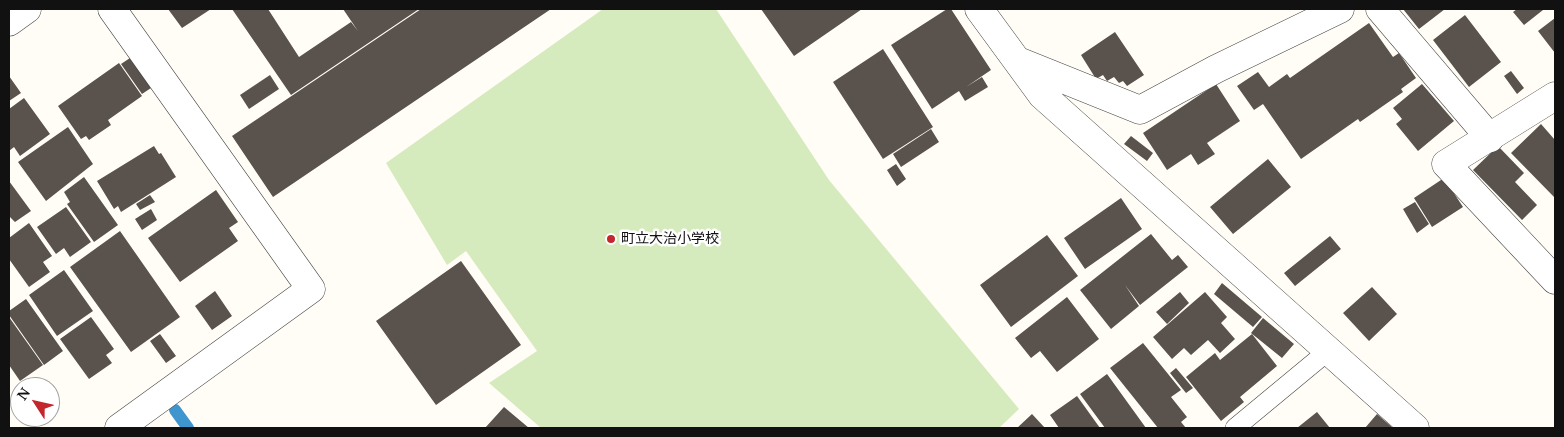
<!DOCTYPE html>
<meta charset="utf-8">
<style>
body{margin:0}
#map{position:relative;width:1564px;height:437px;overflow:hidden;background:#fffdf5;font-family:"Noto Serif",serif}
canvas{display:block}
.frame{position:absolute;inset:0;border:10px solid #111;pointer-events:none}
.north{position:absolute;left:10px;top:377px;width:50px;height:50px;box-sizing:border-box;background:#fff;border:1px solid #a0a0a0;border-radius:50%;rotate:305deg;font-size:14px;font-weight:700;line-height:20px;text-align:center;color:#111}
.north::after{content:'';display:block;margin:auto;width:18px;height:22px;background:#c4262e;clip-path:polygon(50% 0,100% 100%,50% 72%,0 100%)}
</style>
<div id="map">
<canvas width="1564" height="437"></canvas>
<div class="frame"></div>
<div class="north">N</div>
</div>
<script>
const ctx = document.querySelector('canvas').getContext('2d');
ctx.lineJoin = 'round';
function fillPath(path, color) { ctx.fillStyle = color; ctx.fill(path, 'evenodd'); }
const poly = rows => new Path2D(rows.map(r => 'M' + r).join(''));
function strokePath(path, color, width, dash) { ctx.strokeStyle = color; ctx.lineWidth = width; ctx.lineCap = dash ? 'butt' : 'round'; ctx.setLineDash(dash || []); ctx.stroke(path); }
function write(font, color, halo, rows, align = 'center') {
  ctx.font = font + ' "Noto Serif","Noto Sans JP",serif'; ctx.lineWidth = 5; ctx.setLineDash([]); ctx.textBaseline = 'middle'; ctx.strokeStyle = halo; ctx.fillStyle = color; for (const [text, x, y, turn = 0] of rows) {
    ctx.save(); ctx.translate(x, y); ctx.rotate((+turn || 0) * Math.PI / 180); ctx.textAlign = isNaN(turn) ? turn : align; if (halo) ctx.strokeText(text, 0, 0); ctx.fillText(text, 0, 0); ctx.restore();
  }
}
const green = poly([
 [603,9,716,9,829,180,1019,409,999,428,541,428,489,383,537,351,466,251,447,265,386,163]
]);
const stream = poly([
 [175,410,188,428]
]);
const building = poly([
 [168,9,211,9,182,28],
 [232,9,268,9,299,57,351,22,358,31,343,9,419,9,291,95],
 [421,9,551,9,273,197,232,136],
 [761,9,862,9,794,56],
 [947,9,951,9,991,70,966,87,982,77,988,87,965,101,959,91,932,109,891,45],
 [1403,9,1445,9,1419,29],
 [1517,9,1542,9,1543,10,1524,25,1513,12],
 [1465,15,1501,62,1469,87,1433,40],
 [1555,18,1555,53,1538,31],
 [1369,23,1393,57,1399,53,1416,78,1401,89,1403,92,1360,122,1358,119,1301,159,1263,104,1254,110,1237,86,1258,72,1269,87,1287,74,1290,78],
 [1115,32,1144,75,1127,86,1123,81,1119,83,1114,77,1107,81,1103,75,1096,79,1081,55],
 [883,49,933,127,883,159,833,82],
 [133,56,154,86,142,94,121,64],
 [119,63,142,96,108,120,111,125,89,140,86,136,81,139,58,106],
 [1511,71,1524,88,1517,94,1504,76],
 [270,75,279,89,249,109,240,95],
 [9,76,21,93,9,101],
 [1216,84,1240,121,1207,143,1215,154,1198,165,1191,154,1167,170,1143,133],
 [1422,84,1454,121,1418,151,1396,124,1402,119,1393,108],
 [24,98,50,134,20,156,14,147,9,151,9,109],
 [1541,124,1555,140,1555,198,1511,153],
 [68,127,93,164,46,201,18,162],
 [931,129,939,142,901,167,893,154],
 [1131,136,1153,153,1147,161,1124,144],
 [154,146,159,154,161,153,176,177,121,212,118,206,114,209,97,181],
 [1498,146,1524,173,1515,182,1537,205,1522,220,1473,170],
 [1268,159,1291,187,1233,234,1210,207],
 [896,164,906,179,897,186,887,170],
 [84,177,118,225,94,242,67,204,70,202,64,192],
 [1444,178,1463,207,1432,227,1414,198],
 [9,181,31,211,15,222,9,216],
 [216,190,238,222,229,228,238,241,180,282,148,238],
 [150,195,155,202,140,210,136,204],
 [1121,198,1142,229,1085,269,1064,238],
 [1415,202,1429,224,1417,233,1403,209],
 [66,207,91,242,70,257,64,248,56,254,37,227],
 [151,209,157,220,142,230,135,219],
 [29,223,52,256,43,262,50,272,29,287,9,259,9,238],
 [120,231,180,317,131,352,70,267],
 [1151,234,1172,260,1178,255,1188,267,1140,305,1125,285,1139,306,1111,329,1080,290],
 [1047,235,1078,276,1011,327,980,285],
 [1330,236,1341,249,1295,286,1284,273],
 [461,261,521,345,436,405,376,321],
 [64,270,93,311,57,336,29,295],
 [1222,283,1262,317,1253,327,1214,294],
 [1372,287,1397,314,1369,341,1343,313],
 [215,291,232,316,212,330,195,306],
 [1180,292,1189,303,1167,324,1156,312],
 [1205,292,1227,317,1221,323,1235,339,1220,353,1208,340,1191,355,1184,348,1172,359,1153,337],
 [1067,297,1099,339,1057,372,1040,351,1031,358,1015,338],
 [26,299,63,351,44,365,9,315,9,311],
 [9,317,43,365,20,381,9,365],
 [91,317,114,349,106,355,112,363,89,379,60,339],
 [1263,318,1294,344,1282,358,1251,333],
 [160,334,176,356,166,363,150,341],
 [1252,334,1277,366,1240,397,1244,402,1221,421,1186,377,1215,353,1220,360],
 [1143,343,1181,390,1171,397,1187,417,1181,422,1186,428,1158,428,1110,368],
 [1176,368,1193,388,1186,393,1170,373],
 [1107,374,1146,428,1105,428,1080,394],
 [1077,396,1100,428,1059,428,1050,415],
 [504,407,529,428,485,428],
 [1317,412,1330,428,1297,428],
 [1032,414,1045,428,1017,428],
 [1377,414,1393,428,1365,428]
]);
const service = poly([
 [1235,428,1328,351]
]);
const minor = poly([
 [112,9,311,289,119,428],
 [979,9,1042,95,1415,428],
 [1380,9,1490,138],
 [9,22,27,9],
 [1018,61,1140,110,1216,69,1340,9],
 [1555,96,1446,164,1555,280]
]);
const markers = [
 [611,239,5,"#c4262e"]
];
const poiNames = [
 ["町立大治小学校",621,239]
];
fillPath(green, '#d5ebbd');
strokePath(stream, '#3f96cf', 12);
fillPath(building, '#5a524d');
strokePath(service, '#444', 20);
strokePath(minor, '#444', 29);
strokePath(service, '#fff', 19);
strokePath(minor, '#fff', 28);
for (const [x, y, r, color] of markers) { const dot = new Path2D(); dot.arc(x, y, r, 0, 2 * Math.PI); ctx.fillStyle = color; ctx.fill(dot); strokePath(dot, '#fff', 2); }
write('14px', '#111', '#fff', poiNames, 'left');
</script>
